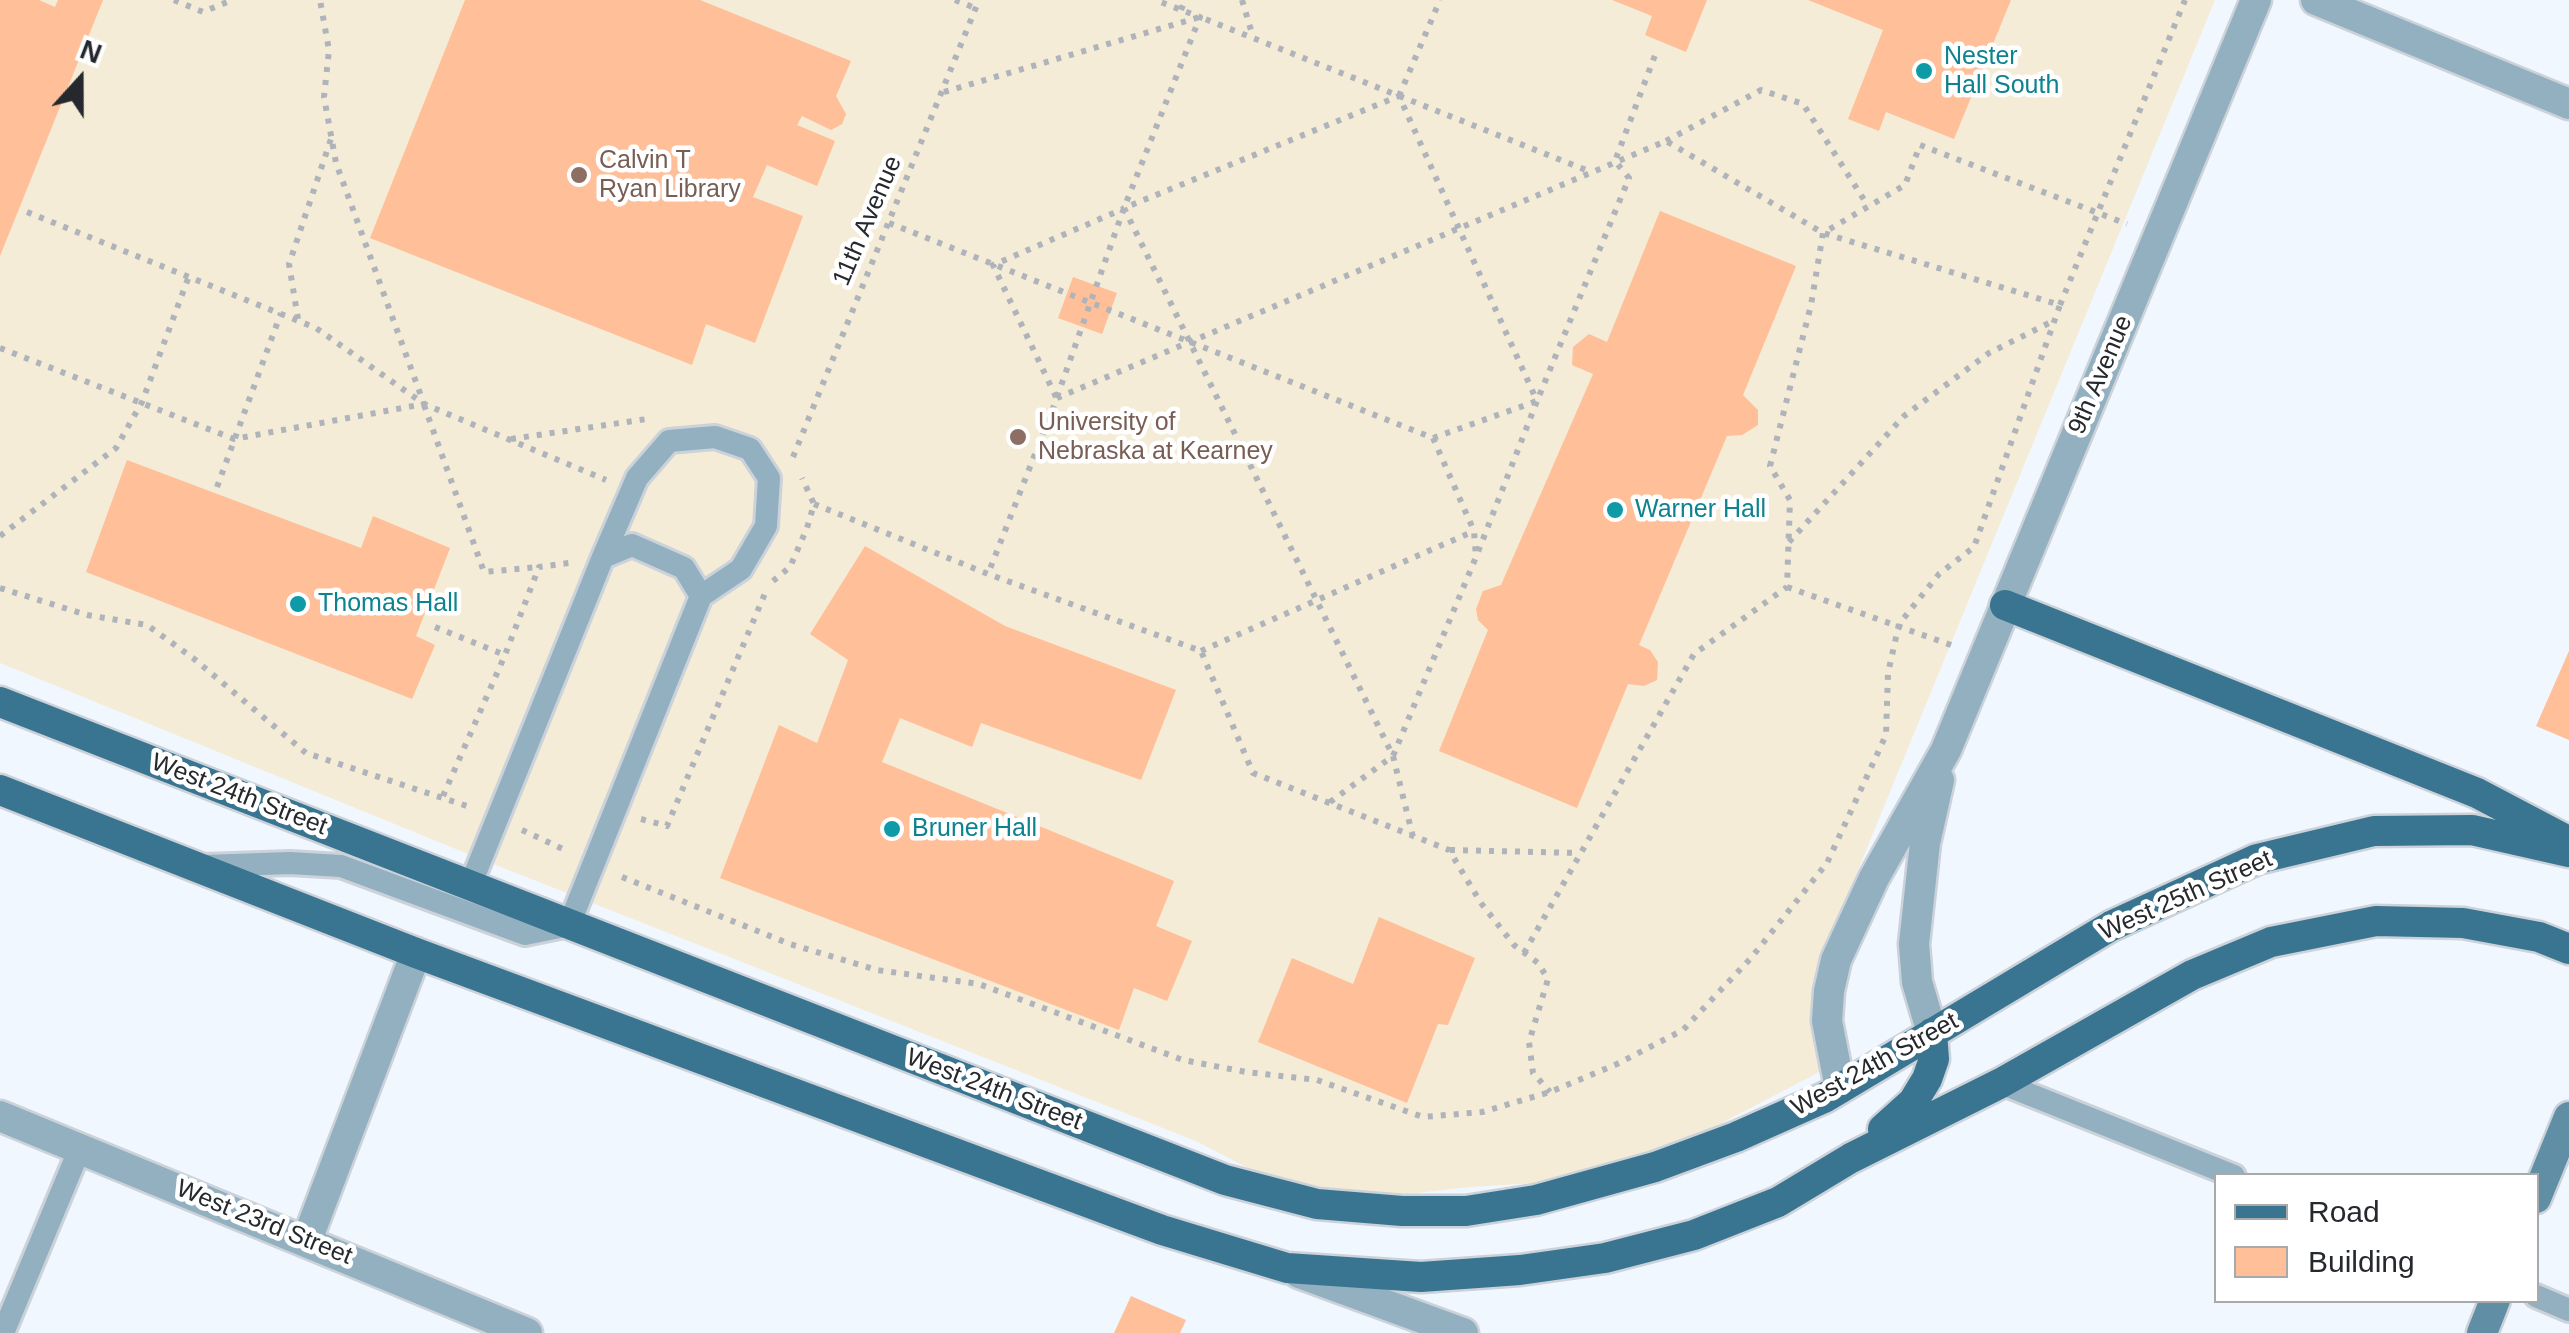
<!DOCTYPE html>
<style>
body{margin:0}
#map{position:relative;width:2569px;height:1333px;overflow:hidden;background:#f1f7ff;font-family:Helvetica,sans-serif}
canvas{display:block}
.legend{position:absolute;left:2214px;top:1173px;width:325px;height:130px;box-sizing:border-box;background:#fff;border:2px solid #a8a9ab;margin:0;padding:12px 18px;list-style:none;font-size:30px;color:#25282c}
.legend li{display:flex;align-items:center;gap:20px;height:50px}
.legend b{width:50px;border:2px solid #a8a9ab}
.north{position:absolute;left:30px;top:30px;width:100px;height:100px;-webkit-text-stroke:8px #fff;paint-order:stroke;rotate:21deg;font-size:28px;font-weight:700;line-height:40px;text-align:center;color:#25282c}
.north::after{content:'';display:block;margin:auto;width:35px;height:45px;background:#25282c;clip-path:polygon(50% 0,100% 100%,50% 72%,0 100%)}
</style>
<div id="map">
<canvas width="2569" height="1333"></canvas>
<ul class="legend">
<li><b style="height:12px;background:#397591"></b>Road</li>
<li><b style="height:28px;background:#ffbf99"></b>Building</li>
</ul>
<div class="north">N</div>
</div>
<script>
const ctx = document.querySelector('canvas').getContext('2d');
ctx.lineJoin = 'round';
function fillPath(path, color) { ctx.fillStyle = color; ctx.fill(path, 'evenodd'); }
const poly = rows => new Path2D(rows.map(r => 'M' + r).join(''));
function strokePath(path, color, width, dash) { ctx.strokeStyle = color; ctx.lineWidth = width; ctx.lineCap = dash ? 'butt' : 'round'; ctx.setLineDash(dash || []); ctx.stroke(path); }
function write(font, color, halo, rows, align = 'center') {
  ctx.font = font + ' Helvetica,sans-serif'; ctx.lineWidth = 9; ctx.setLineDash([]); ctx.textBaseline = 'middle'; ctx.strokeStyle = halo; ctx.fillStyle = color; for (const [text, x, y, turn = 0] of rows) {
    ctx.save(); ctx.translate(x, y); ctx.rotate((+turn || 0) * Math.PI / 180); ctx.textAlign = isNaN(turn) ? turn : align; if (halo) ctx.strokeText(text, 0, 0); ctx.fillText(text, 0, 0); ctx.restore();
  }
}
const education = poly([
 [0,0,2215,0,1837,921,1814,996,1825,1069,1617,1178,1471,1187,1317,1204,1196,1141,473,856,0,663]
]);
const building = poly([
 [0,0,39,0,55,7,58,0,103,0,0,256],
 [465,0,700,0,851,61,836,96,846,114,842,124,831,130,802,116,797,125,835,141,817,186,767,165,753,197,803,216,755,343,706,324,692,365,370,238],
 [1612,0,1707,0,1686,52,1645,35,1652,16],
 [1808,0,2011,0,1954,139,1886,112,1879,131,1848,119,1883,30],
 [1660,211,1796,266,1743,395,1758,410,1758,425,1742,435,1727,436,1639,645,1650,650,1658,662,1657,680,1644,686,1628,684,1577,808,1439,751,1488,630,1478,620,1476,609,1483,591,1501,585,1593,374,1572,365,1573,347,1589,334,1607,342],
 [1073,277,1117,293,1102,334,1058,318],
 [127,460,361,548,373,516,450,548,416,636,435,645,412,699,86,572],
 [865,546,1005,626,1176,690,1141,780,981,723,972,747,900,718,882,762,1174,881,1156,926,1192,941,1167,1001,1134,988,1119,1030,720,878,779,725,817,743,848,660,810,634],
 [2569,651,2569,740,2536,726],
 [1379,917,1475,958,1448,1025,1438,1024,1407,1103,1258,1042,1292,958,1353,984],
 [1131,1296,1186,1320,1180,1333,1114,1333]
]);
const path = poly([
 [174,0,203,12,232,0],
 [955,0,975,8],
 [1242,0,1253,37],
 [1181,10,1185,0],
 [944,92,1200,17,1591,172],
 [1399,96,1440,0],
 [1666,141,1761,90,1803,104,1868,206],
 [27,212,316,328,424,404,606,480],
 [889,223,1433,438,1537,401,1629,178,1615,161,1657,50],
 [2060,305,2185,0],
 [298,319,289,264,331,139],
 [0,348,234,439,424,404,336,163,324,97,329,50,320,0],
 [1056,397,993,265,1123,209],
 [1057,397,1124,208,1200,17,1155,0],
 [424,405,484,572,539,567],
 [1433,438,1474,531,1476,557,1393,756,1124,208,1399,96,1537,401,1476,557],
 [511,439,647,419],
 [793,457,979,0],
 [217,487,281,313],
 [814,504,988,574,1201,651,1253,773,1449,850,1481,903,1514,945,1538,963,1548,979,1529,1042,1533,1073,1550,1092],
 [0,536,116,448,142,402,189,276],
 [1789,542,1904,416,1989,353,2053,321],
 [773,581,790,567,807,528,814,504,802,478],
 [1787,587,1954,646],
 [0,588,87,615,147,625,193,658,306,753,470,807],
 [435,627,505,655],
 [1201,651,1474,531],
 [443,796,505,655,539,567,569,563],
 [1330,802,1393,756,1413,837],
 [641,819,667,826,766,591],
 [522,830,565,850],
 [1450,850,1580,853],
 [622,877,790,944,877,970,979,984,1183,1060,1246,1072,1317,1080,1423,1117,1482,1112,1550,1092,1617,1064,1683,1030,1751,958,1827,863,1886,735,1888,673,1899,624,1939,574,1974,547,2060,305,1823,233,1666,141,1057,398,988,574],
 [1524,953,1694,654,1787,587,1790,500,1770,466,1811,305,1823,233,1905,185,1920,145,2127,224]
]);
const lane = poly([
 [603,557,637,478,669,441,715,437,750,449,769,478,766,526,741,569,701,596],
 [204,866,290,863,341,866,525,934,569,925,701,596,684,568,632,545,603,557,470,886],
 [2001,1083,2234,1176],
 [2536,1296,2569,1310],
 [3,1333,80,1148]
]);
const street = poly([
 [2316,0,2569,104],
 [1932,1033,1917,982,1914,944,1925,843,1939,780],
 [1840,1088,1827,1021,1829,991,1836,960,1874,878,1946,750,2256,0],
 [0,1116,527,1333],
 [307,1240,416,953],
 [1299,1273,1463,1333]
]);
const secondary = poly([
 [2536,1198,2569,1117],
 [2482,1333,2495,1300]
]);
const primary = poly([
 [2005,605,2477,793,2566,840],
 [0,702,1225,1180,1317,1204,1402,1211,1466,1211,1536,1200,1655,1167,1736,1137,1826,1097,2111,926,2257,859,2374,831,2472,830,2569,852],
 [0,790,416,953,1162,1230,1287,1268,1421,1277,1520,1270,1605,1258,1694,1235,1778,1202,1851,1158,2001,1083,2192,975,2271,942,2376,921,2463,923,2539,937,2569,949],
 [1883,1129,1913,1102,1927,1079,1934,1059,1932,1033]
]);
const markers = [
 [1924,71,10,"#0f9aa8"],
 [579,175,10,"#8d6e63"],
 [1018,437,10,"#8d6e63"],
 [1615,510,10,"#0f9aa8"],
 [298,604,10,"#0f9aa8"],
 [892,829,10,"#0f9aa8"]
];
const cultureNames = [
 ["Nester",1944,57],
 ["Hall South",1944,86],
 ["Warner Hall",1635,510],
 ["Thomas Hall",318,604],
 ["Bruner Hall",912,829]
];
const educationNames = [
 ["Calvin T",599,161],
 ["Ryan Library",599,190],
 ["University of",1038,423],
 ["Nebraska at Kearney",1038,452]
];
const streetNames = [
 ["11th Avenue",868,221,-67],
 ["9th Avenue",2101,375,-67],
 ["West 24th Street",239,795,21],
 ["West 25th Street",2186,896,-24],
 ["West 24th Street",1875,1065,-29],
 ["West 24th Street",994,1090,21],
 ["West 23rd Street",264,1223,22]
];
fillPath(education, '#f4ecd6');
fillPath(building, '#ffbf99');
strokePath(lane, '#ccd2d9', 28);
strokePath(street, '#ccd2d9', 35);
strokePath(secondary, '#ccd2d9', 35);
strokePath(primary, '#ccd2d9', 35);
strokePath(path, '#afb4bb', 6, [5, 8]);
strokePath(lane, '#92b0c0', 22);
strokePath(street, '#92b0c0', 30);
strokePath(secondary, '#608ea5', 30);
strokePath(primary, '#397591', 30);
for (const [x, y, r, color] of markers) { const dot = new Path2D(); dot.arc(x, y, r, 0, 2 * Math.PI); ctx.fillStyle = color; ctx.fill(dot); strokePath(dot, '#fff', 4); }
write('25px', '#0d838f', '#fff', cultureNames, 'left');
write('25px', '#785e54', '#fff', educationNames, 'left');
write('25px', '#25282c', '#fff', streetNames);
</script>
